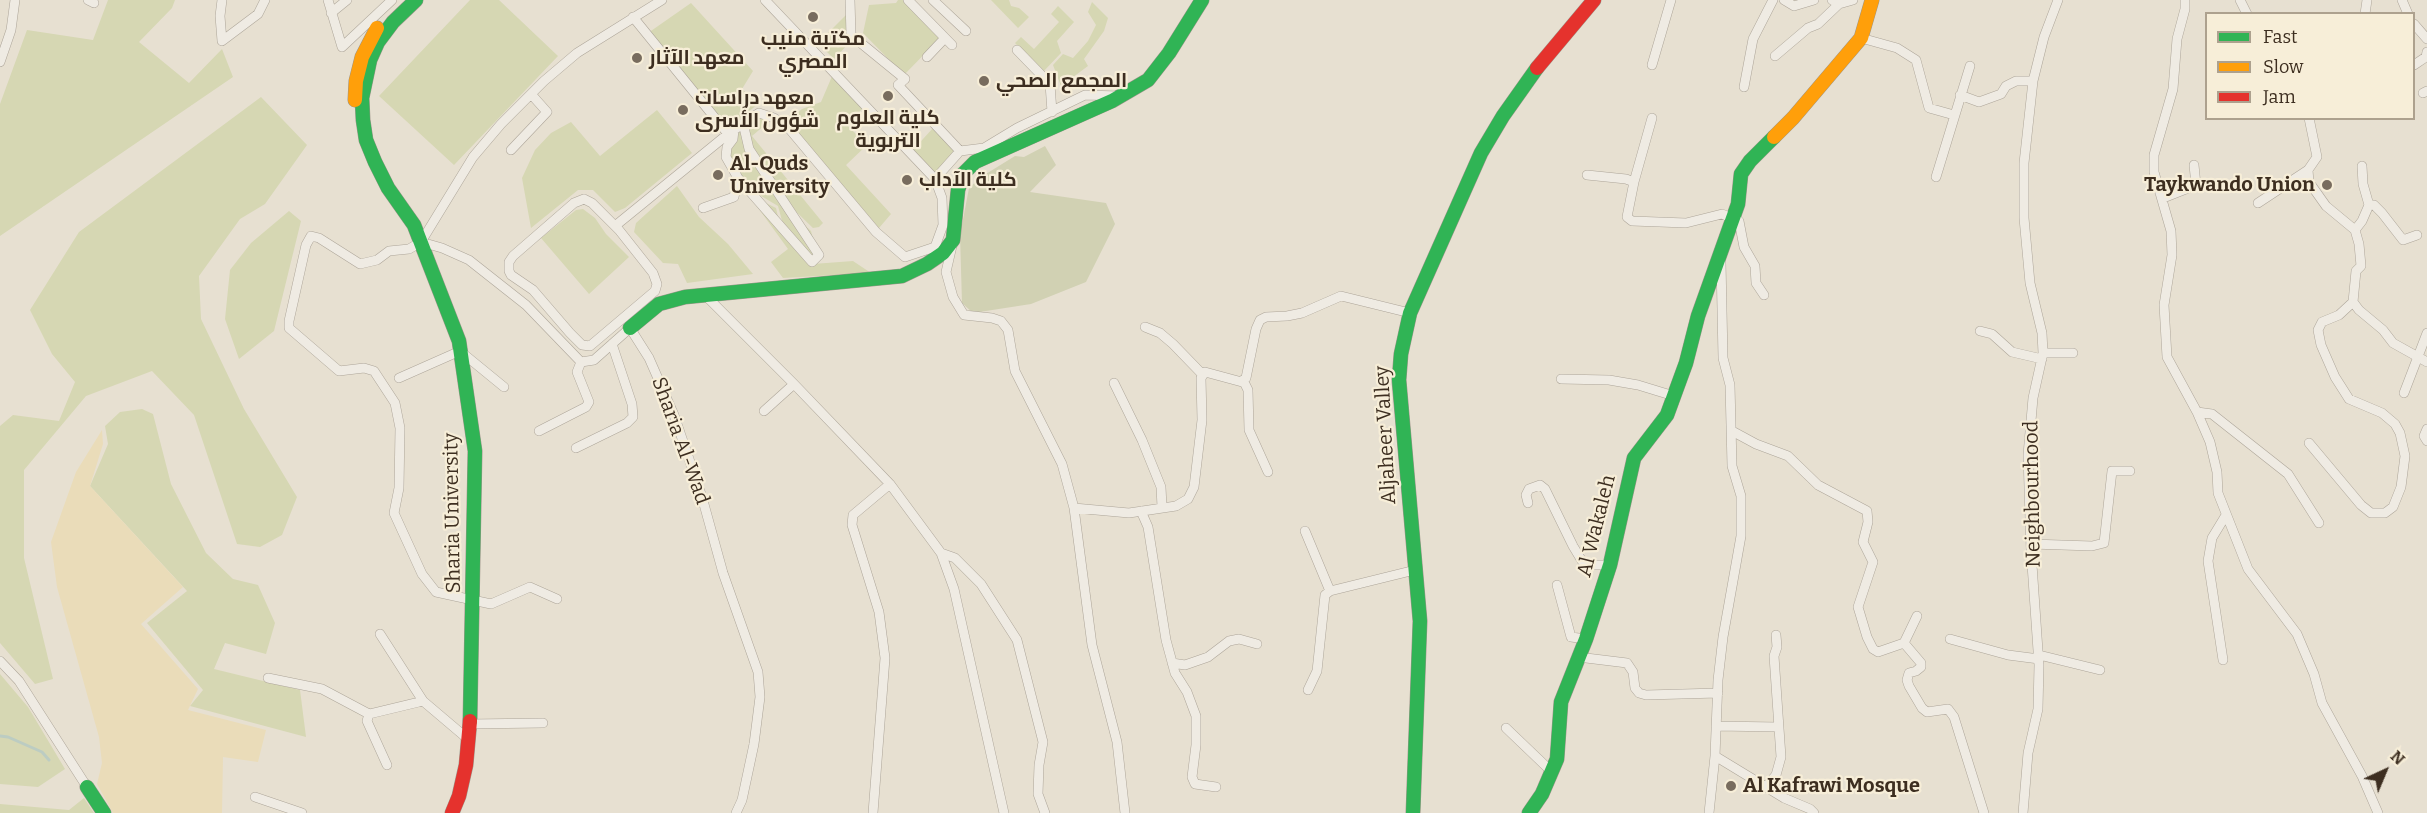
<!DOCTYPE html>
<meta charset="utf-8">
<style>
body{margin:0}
#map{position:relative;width:2427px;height:813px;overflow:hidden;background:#e7e0d1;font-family:Bitter,serif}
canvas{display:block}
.legend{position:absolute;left:2205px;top:12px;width:210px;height:108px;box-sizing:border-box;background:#f7eed8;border:2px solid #ada18e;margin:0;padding:8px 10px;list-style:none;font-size:18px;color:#3d2e20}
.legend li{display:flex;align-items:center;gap:12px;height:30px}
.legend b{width:30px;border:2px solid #ada18e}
.north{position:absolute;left:2355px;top:741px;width:60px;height:60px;-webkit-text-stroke:4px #f7eed8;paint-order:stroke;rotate:44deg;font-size:16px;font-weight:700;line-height:24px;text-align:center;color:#3d2e20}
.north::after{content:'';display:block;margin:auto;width:21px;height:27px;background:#3d2e20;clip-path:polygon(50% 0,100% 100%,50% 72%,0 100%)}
</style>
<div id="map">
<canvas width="2427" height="813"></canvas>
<ul class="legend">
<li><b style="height:8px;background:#30b455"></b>Fast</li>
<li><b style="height:8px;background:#ff9f0a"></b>Slow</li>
<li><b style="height:8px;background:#e5322d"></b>Jam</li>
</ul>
<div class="north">N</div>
</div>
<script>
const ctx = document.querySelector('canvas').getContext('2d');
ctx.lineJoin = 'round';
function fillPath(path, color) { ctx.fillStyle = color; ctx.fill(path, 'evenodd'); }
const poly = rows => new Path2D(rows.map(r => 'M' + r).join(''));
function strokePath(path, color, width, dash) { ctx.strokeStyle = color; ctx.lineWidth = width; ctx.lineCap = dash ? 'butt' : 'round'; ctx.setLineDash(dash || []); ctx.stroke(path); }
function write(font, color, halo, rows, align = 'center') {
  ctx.font = font + ' Bitter,Cairo,serif'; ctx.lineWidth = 4.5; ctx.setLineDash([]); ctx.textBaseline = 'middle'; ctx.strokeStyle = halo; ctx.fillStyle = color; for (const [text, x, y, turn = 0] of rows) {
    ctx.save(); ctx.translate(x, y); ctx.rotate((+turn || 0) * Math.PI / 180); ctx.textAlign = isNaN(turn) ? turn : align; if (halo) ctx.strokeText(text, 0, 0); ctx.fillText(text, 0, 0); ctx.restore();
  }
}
const green = poly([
 [108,0,175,0,172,8,139,42,189,83,222,49,233,77,0,236,0,104,27,30,93,40],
 [470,0,499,0,558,56,454,165,379,96],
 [898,0,906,0,941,37,904,75,863,33,869,5,896,3],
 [991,0,1009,0,1011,6,1019,8,1029,17,1018,28],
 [1092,2,1108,18,1104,31,1084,59,1088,66,1061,86,1053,65,1063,54,1073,58,1088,41,1096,25,1088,12],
 [691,3,753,71,742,89,758,104,728,128,648,33],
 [1058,6,1074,22,1057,41,1061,53,1043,72,1015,43,1021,37,1034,49,1059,22,1051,14],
 [847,14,852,40,834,59,818,43],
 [833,74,864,107,847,125,867,145,846,165,891,214,879,228,786,122,802,109,821,102],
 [261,97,307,145,265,204,240,219,199,276,201,319,244,409,297,497,282,535,260,547,237,544,194,415,152,371,86,396,24,470,24,558,53,679,35,684,0,643,0,426,13,415,59,421,75,382,52,354,30,310,79,232],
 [657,110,692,153,625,208,615,212,593,190,578,190,531,228,522,178,535,150,551,133,571,122,600,156],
 [759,115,772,119,752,136,823,223,819,227,813,228,786,202,750,148,744,124],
 [742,126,783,205,811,231,817,254,812,260,784,228,778,206,741,184,728,156,728,148],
 [933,128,956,151,935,173,913,150],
 [677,186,699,217,728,244,753,274,687,283,678,264,663,263,634,232,636,223],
 [748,194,776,208,781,230,813,264,853,261,871,273,783,278,771,262,788,249],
 [583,209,595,218,606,234,629,257,589,294,541,238,576,210],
 [289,211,301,221,274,331,239,359,225,319,230,270,251,243],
 [142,409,153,414,171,484,206,553,233,579,258,585,275,623,266,654,225,643,214,669,300,690,306,737,190,706,203,690,147,623,187,591,90,486,108,444,105,426,120,412],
 [0,674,28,707,65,769,38,787,0,784],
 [84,798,94,813,0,813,0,804,69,810]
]);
const sand = poly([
 [102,430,103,444,90,486,183,587,141,624,198,689,188,710,266,730,258,762,223,757,222,813,113,813,97,784,102,763,99,737,57,587,51,542,76,472]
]);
const cemetery = poly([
 [1045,146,1056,165,1030,192,1106,203,1115,224,1086,282,1031,304,973,313,962,303,960,235,969,188,981,177,1015,156,1024,157]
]);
const stream = poly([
 [0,736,8,737,42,752,49,760]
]);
const street = poly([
 [88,0,94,3],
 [222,0,220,16,222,41,258,14,265,0],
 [328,0,342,47,392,0],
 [850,0,851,35,905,79,898,85,960,151,984,148,1017,128,1085,95,1119,96],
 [908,0,952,45],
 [933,0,966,31],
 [1784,0,1794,6,1814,0],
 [1832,0,1839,4,1853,0],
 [2185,0,2185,9,2177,39,2173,89,2154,155,2154,172,2171,231,2172,255,2164,305,2167,357,2197,412,2210,442,2217,472,2218,493,2248,569,2297,634,2314,674,2322,703,2362,776,2378,813],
 [2240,0,2247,14],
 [2402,0,2408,14],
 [331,13,347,0],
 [2365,14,2367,0],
 [633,17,728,134,759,113,774,118,787,126,876,232,905,257,935,247,943,225,942,198,935,179,765,0],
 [2414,24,2427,39],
 [1861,38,1897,48,1916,60,1929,108,1954,115],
 [1017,50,1050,84,1052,112],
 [1775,56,1808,28,1818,24,1839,4],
 [927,57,945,38],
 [0,62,11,30,15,0],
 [1652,65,1671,0],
 [2414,65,2426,57,2427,52],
 [1744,87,1753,39,1773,0],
 [2423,93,2427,91],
 [1960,95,1979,102,2001,94,2006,86,2016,81,2033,81],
 [2309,118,2317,157,2308,170,2309,182,2326,206,2355,230,2359,244,2361,266,2356,271,2353,302,2339,315,2322,322,2318,330,2321,345,2335,377,2349,399,2382,413,2395,424,2400,433,2405,456,2401,487,2393,507,2385,513,2371,513,2361,505,2309,443],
 [511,150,547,112,531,94],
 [1587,175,1626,179,1634,182,1627,217,1632,221,1686,223,1722,214,1739,221,1744,247,1755,266,1756,283,1764,295],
 [1936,177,1970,66],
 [738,178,812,262,819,255,749,149,743,123],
 [935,179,960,151],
 [1634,182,1652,118],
 [2163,198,2196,185,2194,165],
 [584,199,592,203,619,230,653,273,657,284,655,291,590,346,582,345,570,333,533,290,511,275,509,271,509,262,513,256,574,203,584,199],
 [2258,203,2308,170],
 [2369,205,2374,205,2382,213,2403,240,2417,235],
 [703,208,734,197,738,178,726,157,727,147,733,139,734,130],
 [615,226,728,134],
 [2355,230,2362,221,2369,205,2363,184,2362,166],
 [421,242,442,248,469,260,526,305,581,362,594,360,630,328,649,358,674,415,702,497,723,573,758,672,760,697,754,744,742,800,736,813],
 [421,242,409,249,389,251,377,260,360,264,319,238,311,236,306,245,289,321,289,328,339,371,364,368,374,371,395,403,400,428,399,488,394,513,422,574,436,592,491,604,530,587,557,599],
 [421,242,473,157,501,124,544,81,577,53,662,0],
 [952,246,946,272,953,297,964,315,992,318,1001,321,1008,330,1015,371,1062,464,1074,508,1092,645,1117,742,1125,813],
 [706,296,794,384,890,484,941,553,954,589,1004,813],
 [2353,302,2359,310,2383,330,2393,343,2427,362],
 [1145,327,1160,333,1173,344,1203,375],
 [1980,331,1992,334,2012,352,2042,359],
 [2043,353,2073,353],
 [399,378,460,351,504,387],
 [1561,379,1609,380,1638,385,1674,396],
 [1243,380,1248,390,1249,430,1268,472],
 [1114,383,1142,440,1161,487,1162,507],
 [2404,393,2427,333],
 [764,411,794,384],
 [2197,412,2212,414,2288,474,2319,523],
 [2427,429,2424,436,2427,441],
 [539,431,586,407,589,402,577,372,581,362],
 [1732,431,1756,444,1788,456,1818,485,1867,511,1868,522,1863,542,1873,562,1858,607,1867,637,1873,649,1878,652,1904,643,1921,663,1921,667,1916,671,1909,673,1907,680,1909,686,1922,708,1927,712,1948,709,1954,717,1984,813],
 [576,448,627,423,633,417,632,404,612,344],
 [1528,503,1526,495,1529,489,1540,485,1545,489,1573,546,1582,561,1593,565,1610,565],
 [1074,508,1129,513,1176,506,1188,499,1194,487,1202,420,1201,378,1205,372,1242,382,1246,378,1256,329,1260,320,1266,317,1287,316,1302,313,1341,296,1410,313],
 [1141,511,1148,527,1166,640,1175,673,1187,692,1196,716,1196,745,1192,777,1195,784,1216,787],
 [1305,531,1330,591],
 [2031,544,2092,546,2104,543,2112,471,2130,471],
 [941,553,955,558,981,584,1017,640,1043,742,1039,765,1038,794,1045,813],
 [1557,585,1571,637,1586,639],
 [380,634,423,701],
 [1950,639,2008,655,2039,659],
 [1904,643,1917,616],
 [2039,655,2100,670],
 [1578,657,1627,663,1633,672,1635,688,1639,693,1646,695,1718,693],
 [2223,660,2208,561,2212,538,2226,515],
 [0,661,19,681,87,787],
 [1172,663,1185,665,1208,657,1229,641,1239,639,1257,644],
 [268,678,322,689,369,714,423,701,469,740],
 [1308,690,1317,671,1325,595,1330,591,1415,570],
 [369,714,367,721,387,765],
 [470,724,543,723],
 [1716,726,1778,727],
 [1506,728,1553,773],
 [1715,756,1784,798,1810,809,1814,813],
 [1766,787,1776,775,1781,757,1774,656,1777,647,1776,635],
 [255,797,302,813],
 [873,813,885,658,879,612,852,525,853,515,890,484],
 [1709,813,1715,756,1718,680,1723,637,1741,536,1741,496,1732,466,1730,385,1723,358,1721,262],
 [2023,813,2028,753,2038,709,2039,665,2031,550,2028,455,2033,398,2043,353,2042,333,2030,283,2024,218,2024,163,2033,81,2044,37,2058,0]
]);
const fast = poly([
 [416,0,393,22,378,42,370,60,362,98,363,120,366,140,375,162,388,188,414,225,459,341,475,451,470,721],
 [630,328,659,304,685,297,902,276,927,264,943,253,953,240,958,190,963,174,975,162,1112,101,1148,80,1169,53,1202,0],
 [87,787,104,813],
 [1413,813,1420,621,1399,380,1401,354,1410,313,1481,153,1503,116,1537,68],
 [1529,813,1542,794,1557,759,1561,702,1586,639,1610,565,1634,458,1667,415,1686,363,1698,316,1738,204,1741,174,1750,161,1774,137]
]);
const slow = poly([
 [355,100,356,81,362,57,377,28],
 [1774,137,1793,118,1861,38,1872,0]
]);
const jam = poly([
 [1537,68,1594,0],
 [452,813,459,796,466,765,470,721]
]);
const markers = [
 [813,17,6,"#786c5e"],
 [637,58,6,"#786c5e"],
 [984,81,6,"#786c5e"],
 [888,96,6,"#786c5e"],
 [683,110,6,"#786c5e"],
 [718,175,6,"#786c5e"],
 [907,180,6,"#786c5e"],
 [2327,185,6,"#786c5e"],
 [1731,786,6,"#786c5e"]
];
const poiNames = [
 ["مكتبة منيب",813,39,"center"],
 ["المصري",813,62,"center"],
 ["معهد الآثار",649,58],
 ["المجمع الصحي",996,81],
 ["معهد دراسات",695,98],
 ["شؤون الأسرى",695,121],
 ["كلية العلوم",888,118,"center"],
 ["التربوية",888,141,"center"],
 ["Al-Quds",730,164],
 ["University",730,187],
 ["كلية الآداب",919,180],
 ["Taykwando Union",2315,185,"right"],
 ["Al Kafrawi Mosque",1743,786]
];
const streetNames = [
 ["Aljaheer Valley",1386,435,-93],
 ["Sharia Al-Wad",680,441,70],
 ["Neighbourhood",2033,494,-91],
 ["Sharia University",453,513,-91],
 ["Al Wakaleh",1597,526,-76]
];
fillPath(green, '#d6d7b3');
fillPath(sand, '#eadcb9');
fillPath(cemetery, '#d1d1b3');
strokePath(stream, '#bcccc2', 3);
strokePath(street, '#ada599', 10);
strokePath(fast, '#9c958a', 15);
strokePath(slow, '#9c958a', 15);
strokePath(jam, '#9c958a', 15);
strokePath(street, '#efebe3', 9);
strokePath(fast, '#30b455', 14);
strokePath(slow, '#ff9f0a', 14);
strokePath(jam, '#e5322d', 14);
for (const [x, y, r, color] of markers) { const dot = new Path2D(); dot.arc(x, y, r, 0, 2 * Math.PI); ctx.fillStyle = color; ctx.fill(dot); strokePath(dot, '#f7eed8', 2); }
write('bold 20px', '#3d2e20', '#f7eed8', poiNames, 'left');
write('20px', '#3d2e20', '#f7eed8', streetNames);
</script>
